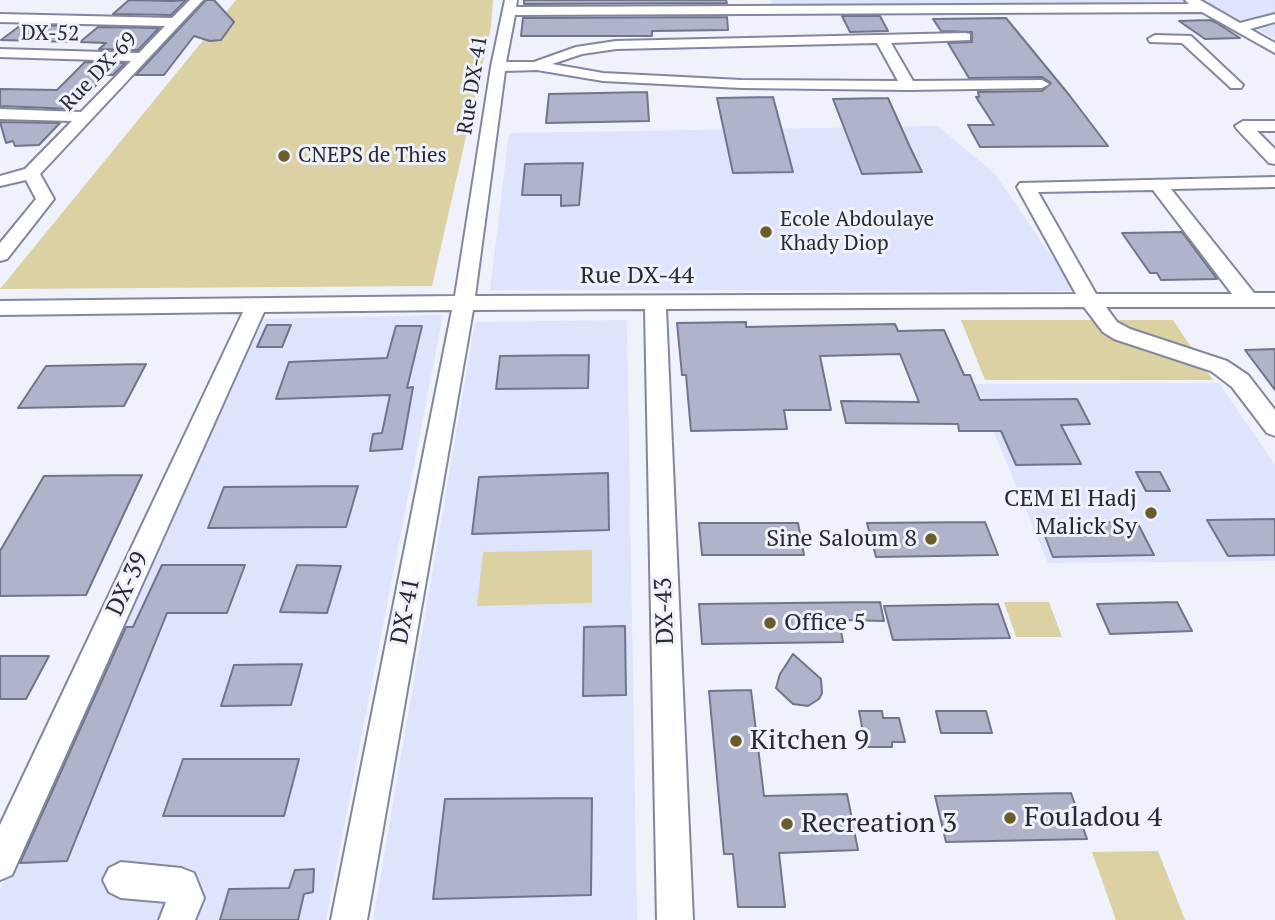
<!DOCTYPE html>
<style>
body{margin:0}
canvas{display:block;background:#eff1fb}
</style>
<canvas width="1275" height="920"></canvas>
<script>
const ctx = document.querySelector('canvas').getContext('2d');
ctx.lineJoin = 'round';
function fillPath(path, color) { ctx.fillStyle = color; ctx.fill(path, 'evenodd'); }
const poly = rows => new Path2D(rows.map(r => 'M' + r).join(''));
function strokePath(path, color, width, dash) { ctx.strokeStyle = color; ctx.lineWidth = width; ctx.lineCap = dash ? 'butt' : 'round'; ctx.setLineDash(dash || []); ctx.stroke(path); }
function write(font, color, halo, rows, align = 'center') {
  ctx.font = font + ' "PT Serif",serif'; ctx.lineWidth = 6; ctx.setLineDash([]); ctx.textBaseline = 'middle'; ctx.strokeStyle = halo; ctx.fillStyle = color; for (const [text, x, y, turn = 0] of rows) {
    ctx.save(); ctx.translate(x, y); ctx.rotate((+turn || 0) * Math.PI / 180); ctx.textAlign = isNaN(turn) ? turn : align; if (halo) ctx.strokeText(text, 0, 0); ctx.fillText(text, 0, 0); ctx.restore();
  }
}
const built = poly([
 [771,0,1275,0,1275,39,1223,11,772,6],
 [938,126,995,174,1075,291,490,290,509,133],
 [443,315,326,920,0,920,0,889,264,319],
 [627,320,637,920,373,920,475,322],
 [1219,383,1275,465,1275,561,1048,563,974,384]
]);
const green = poly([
 [236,0,493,0,491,27,432,286,0,289],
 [961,320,1173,320,1213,380,985,380],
 [592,550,592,603,477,606,483,552],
 [1004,602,1049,602,1062,637,1016,637],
 [1158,851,1185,920,1116,920,1092,852]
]);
const building = poly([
 [129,0,172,1,186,0,171,15,113,14,129,0],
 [206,0,214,0,234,22,221,40,210,41,194,36,164,75,136,75,206,0],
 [524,0,726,0,727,3,524,4,524,0],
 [842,16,880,16,888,31,850,32,842,16],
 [727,17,728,30,652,31,652,36,521,36,523,18,727,17],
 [1006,18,1070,96,1108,146,980,147,968,125,994,125,976,97,979,97,978,92,1042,91,1051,83,1042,77,969,78,948,43,972,42,972,32,941,31,933,19,1006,18],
 [1210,20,1217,23,1240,38,1205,39,1179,21,1210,20],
 [21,25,73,26,73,42,1,40,21,25],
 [98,27,159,28,138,50,99,49,106,43,80,42,98,27],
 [85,62,125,63,113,75,106,75,73,109,0,106,0,89,57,90,85,62],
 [647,92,649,121,546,123,549,94,647,92],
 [773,97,793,172,733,173,717,98,773,97],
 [888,98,909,145,922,172,862,174,833,99,888,98],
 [0,122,60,123,39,145,15,146,13,141,6,143,0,122],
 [583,163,579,205,561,206,561,195,522,195,525,164,583,163],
 [1182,232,1217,279,1161,280,1157,273,1150,273,1122,233,1182,232],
 [746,322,746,327,895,324,898,331,944,330,964,375,970,375,980,400,1077,399,1090,424,1061,425,1081,464,1016,465,1001,431,959,431,958,424,846,423,841,401,919,402,900,354,820,356,831,410,784,410,787,429,691,431,686,375,682,375,677,323,746,322],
 [267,325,291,325,282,347,257,347,267,325],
 [396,326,422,326,407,388,413,387,402,449,370,451,373,434,382,433,390,395,276,399,289,362,387,358,396,326],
 [1275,349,1275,390,1245,350,1275,349],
 [589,355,588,388,496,389,500,356,589,355],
 [146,364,124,406,18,408,46,366,146,364],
 [1136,472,1160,472,1170,491,1146,491,1136,472],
 [608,473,609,530,472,534,479,477,608,473],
 [142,475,86,595,0,596,0,551,44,476,142,475],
 [358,486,346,527,208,528,224,487,358,486],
 [1275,519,1275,555,1228,556,1207,520,1275,519],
 [985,522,998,555,876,557,867,523,985,522],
 [1137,522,1154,555,1053,557,1040,523,1137,522],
 [699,523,798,523,804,555,702,555,699,523],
 [162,565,245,565,227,613,167,613,67,861,20,863,126,627,133,627,162,565],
 [297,565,341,566,327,613,280,612,297,565],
 [880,602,884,621,839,620,843,642,702,644,699,604,880,602],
 [1177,602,1192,631,1110,634,1097,604,1177,602],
 [998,604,1010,638,893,640,884,606,998,604],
 [625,626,626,695,583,696,584,627,625,626],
 [793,654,821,679,822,693,819,699,808,706,793,704,776,688,780,674,793,654],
 [0,656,49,656,26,699,0,699,0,656],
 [302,664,291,705,221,706,234,665,302,664],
 [751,690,764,796,847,794,858,850,779,853,785,907,738,907,733,854,724,854,709,691,751,690],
 [859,711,882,711,883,718,899,718,905,742,892,742,892,747,866,747,859,711],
 [936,711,986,711,992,733,941,733,936,711],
 [183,759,299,759,284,816,163,816,183,759],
 [1071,793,1087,839,946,842,935,796,1071,793],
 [592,798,591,895,433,899,445,799,592,798],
 [314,869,313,892,304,894,298,920,220,920,229,889,289,888,295,870,314,869]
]);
const minor = poly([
 [190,0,203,0,40,174,54,199,7,259,0,261,0,243,36,199,26,180,0,186,0,176,25,169,72,121,0,119,0,109,81,112,131,61,0,57,0,49,139,53,165,26,0,22,0,14,172,18,190,0],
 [505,0,517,0,516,7,1189,4,1185,0,1200,0,1240,23,1275,14,1275,22,1250,29,1275,43,1275,53,1202,12,515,15,506,62,534,62,576,47,616,41,965,33,970,34,970,40,891,43,913,81,1042,80,1049,84,1042,88,908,90,741,88,603,81,537,70,505,71,475,296,1076,294,1017,187,1020,183,1275,177,1275,187,1171,189,1254,293,1275,293,1275,307,1106,307,1117,322,1130,329,1227,361,1248,375,1275,410,1275,436,1267,433,1232,387,1211,371,1114,339,1103,332,1084,307,666,309,693,920,657,920,645,309,473,310,367,920,331,920,452,310,264,312,12,875,0,880,0,825,243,312,0,315,0,301,455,296,491,67,505,0],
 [877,43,898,81,741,80,603,73,552,64,582,54,616,49,877,43],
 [1153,190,1232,294,1096,294,1038,192,1153,190],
 [1155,35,1191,36,1243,85,1241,88,1231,88,1182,43,1150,42,1148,39,1155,35],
 [1243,121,1275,121,1275,131,1257,131,1275,149,1275,164,1269,163,1237,129,1235,126,1243,121],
 [121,862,181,868,194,873,204,898,195,920,159,920,166,902,121,898,109,892,103,880,109,868,121,862]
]);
const markers = [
 [284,156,7,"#695d2a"],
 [766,232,7,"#695d2a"],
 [1151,513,7,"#695d2a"],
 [931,539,7,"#695d2a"],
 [770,623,7,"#695d2a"],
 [736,741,7,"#695d2a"],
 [1010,818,7,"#695d2a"],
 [787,824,7,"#695d2a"]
];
const farStreetnames = [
 ["DX-52",50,34,1],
 ["Rue DX-69",99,72,-46],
 ["Rue DX-41",473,85,-81]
];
const farPoinames = [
 ["CNEPS de Thies",298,156],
 ["Ecole Abdoulaye",780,220],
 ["Khady Diop",780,244]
];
const streetNames = [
 ["Rue DX-44",637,276],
 ["DX-39",128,584,-65],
 ["DX-41",406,611,-79],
 ["DX-43",665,611,-92]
];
const poiNames = [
 ["CEM El Hadj",1137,499],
 ["Malick Sy",1137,527],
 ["Sine Saloum 8",917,539],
 ["Office 5",784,623,"left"]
];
const nearPoinames = [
 ["Kitchen 9",750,741],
 ["Fouladou 4",1024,818],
 ["Recreation 3",801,824]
];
fillPath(built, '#dfe4fd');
fillPath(green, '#dbd1a3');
fillPath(building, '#afb4cb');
strokePath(building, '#70758a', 2);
strokePath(minor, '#83879d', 4);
fillPath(minor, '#fff');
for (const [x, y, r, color] of markers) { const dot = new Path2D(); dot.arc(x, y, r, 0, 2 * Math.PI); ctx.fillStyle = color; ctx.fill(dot); strokePath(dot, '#eff1fb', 2.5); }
write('21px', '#282a33', '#eff1fb', farStreetnames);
write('21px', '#282a33', '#eff1fb', farPoinames, 'left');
write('24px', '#282a33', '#eff1fb', streetNames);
write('24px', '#282a33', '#eff1fb', poiNames, 'right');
write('28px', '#282a33', '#eff1fb', nearPoinames, 'left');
</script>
